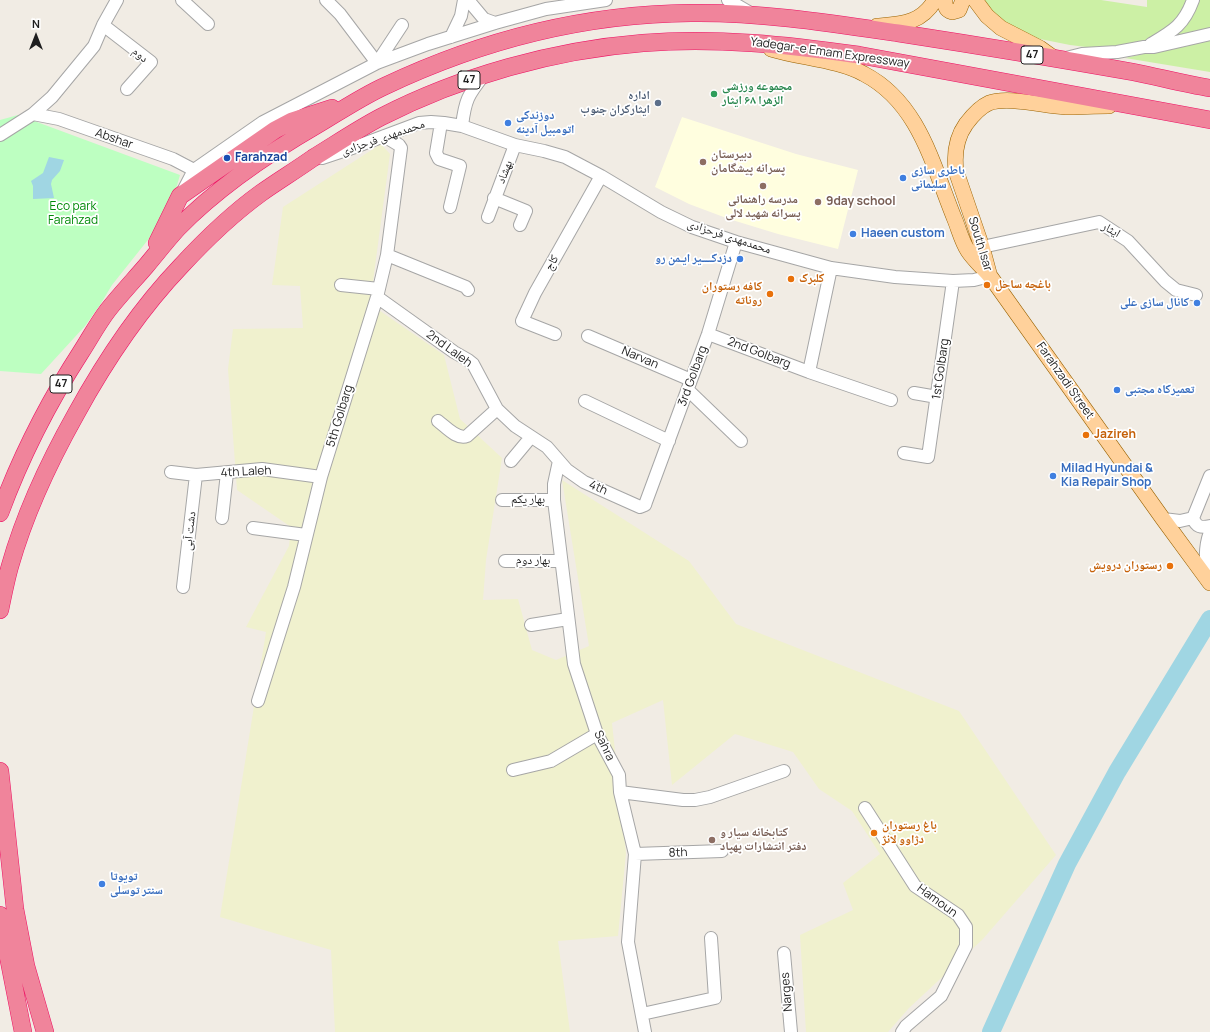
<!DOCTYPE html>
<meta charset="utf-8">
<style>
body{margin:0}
#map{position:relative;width:1210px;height:1032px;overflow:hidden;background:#f1ece4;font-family:Manrope,sans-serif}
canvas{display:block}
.north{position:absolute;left:16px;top:16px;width:40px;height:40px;-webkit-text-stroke:3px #fff;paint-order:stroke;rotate:0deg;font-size:11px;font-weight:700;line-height:16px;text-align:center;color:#1f1f1f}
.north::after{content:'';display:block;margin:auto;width:14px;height:18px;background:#1f1f1f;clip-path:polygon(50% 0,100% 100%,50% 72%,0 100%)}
</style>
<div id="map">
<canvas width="1210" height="1032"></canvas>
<div class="north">N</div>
</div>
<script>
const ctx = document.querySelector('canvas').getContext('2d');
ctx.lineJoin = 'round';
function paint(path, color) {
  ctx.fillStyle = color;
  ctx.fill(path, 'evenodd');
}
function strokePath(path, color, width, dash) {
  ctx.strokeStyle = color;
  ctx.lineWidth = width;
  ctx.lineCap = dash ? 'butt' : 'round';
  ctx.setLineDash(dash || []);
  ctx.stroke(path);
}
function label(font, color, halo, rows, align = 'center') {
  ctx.font = font + ' Manrope,"Noto Naskh Arabic",sans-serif';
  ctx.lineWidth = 3.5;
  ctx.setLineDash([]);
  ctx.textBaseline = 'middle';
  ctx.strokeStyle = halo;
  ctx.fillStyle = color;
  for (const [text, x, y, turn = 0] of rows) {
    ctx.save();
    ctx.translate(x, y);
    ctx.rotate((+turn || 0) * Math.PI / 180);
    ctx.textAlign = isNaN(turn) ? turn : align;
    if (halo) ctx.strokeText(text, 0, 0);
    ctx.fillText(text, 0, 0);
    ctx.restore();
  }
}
const education = new Path2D(`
 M682,117L796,154L858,170L838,249L778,234L729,219L689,204L655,187Z`);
const farmland = new Path2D(`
 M381,144L390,154L370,304L444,355L460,419L502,458L486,560L483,600L518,599L532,650L556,660L589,646L562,480L689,561L736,624L959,711L1056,855L982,940L909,1008L888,1032H806L800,935L853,910L843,883L880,854L852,811L819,789L793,752L735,734L672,785L663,700L612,723L626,853L618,936L558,941L570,1032H335L331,950L220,917L266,632L246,627L289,546L291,527L237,490L228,369L233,329L303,328L300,286L272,285L283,207Z`);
const grass = new Path2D(`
 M980,0H1101L1147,7V0H1189L1184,12L1164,34L1136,45L1102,49L1070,45L1025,36L1013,30Z
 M1196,0H1210V30L1168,37Z
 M1210,39V72L1125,58Z`);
const park = new Path2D(`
 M18,115L180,175L174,196L155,231L112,285L100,305L85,326L41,374L0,371V120Z`);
const water = new Path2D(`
 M49,157L64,160L60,171L52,180L51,184L54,198L33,199V186L31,181L43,173Z`);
const river = new Path2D(`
 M991,1032L1067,864L1117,772L1210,619`);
const minor = new Path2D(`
 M182,0L208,24
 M326,0L340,14L377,63
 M468,0L484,19L495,23
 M728,0L752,14
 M103,25L151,62L127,89
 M451,37L461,16L464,0
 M1151,44C1173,31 1184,25 1193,0
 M1066,58L1082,54L1117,52L1144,47H1154L1210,34
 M377,63L402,25
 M33,114L59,119L173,159L194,170
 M441,123L436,153L439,159L460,166L450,207
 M462,126C465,100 468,95 484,75
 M0,135L33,114L52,97L94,46L103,25L117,0
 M322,158L355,147L419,123L431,122L444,123L462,126L515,145L544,151L565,157L601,176L661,212L692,227L736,242L831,268L895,277L953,281L974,280L990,276
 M181,195L194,170L263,122L377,63L428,44L495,23L546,9L606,0
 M494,198L526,211L520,225
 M488,217L515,145
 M982,247L1099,222L1128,241L1165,281L1176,290L1196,295
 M387,255L466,287L468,290
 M341,285L379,289
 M377,297L454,352L468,360L473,364L497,409L515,426L547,447L567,470L584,482L640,507L645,505L646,502L708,334L736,242
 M555,334L522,321L535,293L601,176
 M708,334L809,372L891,400
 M588,336L691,380
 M809,372L831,268
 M688,390L741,441
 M914,393L937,397
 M585,401L669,441
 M438,421C446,427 457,440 467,436L497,409
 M904,453L928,457L953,281
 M511,461L531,437
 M559,461L554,484V500L574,664L597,734L619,775L620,792L635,854L628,942L645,1032
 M171,472L196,475L262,469L321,477
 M502,500H554
 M222,518L227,473
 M1193,518L1210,476
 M1193,518C1196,527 1201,528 1210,526
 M1163,519L1180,521L1193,518
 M253,528L306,535
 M505,561H561
 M1209,580C1205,564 1204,548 1210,532
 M183,587L196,475
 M531,625L568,619
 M258,701L294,587L321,477L377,297L387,255L401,148L399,145L384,136
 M513,770L551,761L597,734
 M620,792L683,800H695L710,797L784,771
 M865,808L915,886L958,915L966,927V946L941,996L906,1026L902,1032
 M635,854L722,851
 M784,953L791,1032
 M642,1014L715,998L711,938`);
const major = new Path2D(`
 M945,0C945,7 946,10 952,12L959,10L963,0
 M975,0L987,16L1001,28L1040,48L1054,58
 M877,26C901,24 921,24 935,0
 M771,49C800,58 839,60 864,74C920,103 933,167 955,220C959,230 962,242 968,251C974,260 983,268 990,276L1163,519L1210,583
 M989,273L982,247L956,171C954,154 956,138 966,124C972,116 980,107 989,103C1008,96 1044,106 1065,107C1080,107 1094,106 1109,106`);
const highway = new Path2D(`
 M157,243L180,196L275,130L292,121L332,108
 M0,513C21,456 48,403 81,352C90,338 98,323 108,310C120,295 133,281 146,266C156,254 167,240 178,228C218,187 267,154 317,125C339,112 361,97 385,86C482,40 584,14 691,13C760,12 830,23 898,33C976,45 1055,58 1133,72C1159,77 1184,84 1210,88
 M0,610C3,595 6,580 10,566C25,513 49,462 76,414C105,361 139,310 181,266C205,240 232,214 261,193C278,181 296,170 313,158C336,144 358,129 381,117C461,76 554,50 643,43C716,37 788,45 859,55L1210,120
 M0,771L15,909L26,966L45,1032
 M0,915L23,1032`);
const markers = [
 [714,94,4,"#2e9e5b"],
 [658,103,4,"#5c6f8a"],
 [508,123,4,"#3f7fe0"],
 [227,158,4,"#1a4fb4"],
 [703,162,4,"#8d6e63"],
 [903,178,4,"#3f7fe0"],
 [763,186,4,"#8d6e63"],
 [818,202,4,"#8d6e63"],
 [853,234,4,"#3f7fe0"],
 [740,259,4,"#3f7fe0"],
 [791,279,4,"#e8710a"],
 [987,285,4,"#e8710a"],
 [770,294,4,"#e8710a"],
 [1197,303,4,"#3f7fe0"],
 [1117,390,4,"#3f7fe0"],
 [1086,435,4,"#e8710a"],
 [1053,476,4,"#3f7fe0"],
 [1170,566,4,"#e8710a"],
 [874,833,4,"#e8710a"],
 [712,840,4,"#8d6e63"],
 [102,884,4,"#3f7fe0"]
];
const shields = [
 [1032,55,22],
 [469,80,22],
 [61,384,22]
];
const shieldNames = [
 ["47",1032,55],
 ["47",469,80],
 ["47",61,384]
];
const streetNames = [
 ["Yadegar-e Emam Expressway",830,53,8],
 ["دوم",140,55,41],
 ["محمدمهدی فرحزادی",383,138,-19],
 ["Abshar",114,139,19],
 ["بهشاد",505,172,-69],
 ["ایثار",1111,230,30],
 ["محمدمهدی فرحزادی",729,237,18],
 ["South Isar",980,244,73],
 ["کاج",552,263,-60],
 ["2nd Laleh",449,349,36],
 ["2nd Golbarg",759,353,21],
 ["Narvan",640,358,23],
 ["1st Golbarg",941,369,-82],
 ["3rd Golbarg",693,376,-70],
 ["Farahzadi Street",1065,381,55],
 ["5th Golbarg",340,416,-73],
 ["4th Laleh",246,472,-3],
 ["4th",598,488,24],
 ["بهار یکم",528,500],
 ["دشت آبی",190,531,-84],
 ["بهار دوم",533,561],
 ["Sahra",604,746,64],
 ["8th",678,853,-2],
 ["Hamoun",937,901,36],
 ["Narges",787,992,-95]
];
const leisureNames = [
 ["مجموعه ورزشی",722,87],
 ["الزهرا ۶۸ ایثار",722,101]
];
const serviceNames = [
 ["اداره",650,96],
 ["ایثارگران جنوب",650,110]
];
const shopNames = [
 ["دوزندگی",516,116],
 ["اتومبیل آدینه",516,130],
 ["باطری سازی",911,171],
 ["سلیمانی",911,185],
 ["Haeen custom",861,234],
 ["دزدگــــیر ایـمن رو",732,259,"right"],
 ["کانال سازی علی",1189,303,"right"],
 ["تعمیرگاه مجتبی",1125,390],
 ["Milad Hyundai &",1061,469],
 ["Kia Repair Shop",1061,483],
 ["تویوتا",110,877],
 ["سنتر توسلی",110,891]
];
const educationNames = [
 ["دبیرستان",711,155],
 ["پسرانه پیشگامان",711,169],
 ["مدرسه راهنمائی",763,200,"center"],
 ["پسرانه شهید لالی",763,214,"center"],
 ["9day school",826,202],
 ["کتابخانه سیار و",720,833],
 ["دفتر انتشارات پهپاد",720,847]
];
const transitNames = [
 ["Farahzad",235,158]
];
const parkNames = [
 ["Eco park",73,207],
 ["Farahzad",73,221]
];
const foodNames = [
 ["گلبرگ",799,279],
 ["باغچه ساحل",995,285],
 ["کافه رستوران",762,287,"right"],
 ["روناته",762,301,"right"],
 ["Jazireh",1094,435],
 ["رستوران درویش",1162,566,"right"],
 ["باغ رستوران",882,826],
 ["دژاوو لانژ",882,840]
];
paint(education, '#fffedf');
paint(farmland, '#f0f1ce');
paint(grass, '#ccf0a5');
paint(park, '#bdffc1');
paint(water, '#a0d6e3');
strokePath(river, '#a0d6e3', 18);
strokePath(minor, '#a6a6a6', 14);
strokePath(major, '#9a6300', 16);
strokePath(highway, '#ed1364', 18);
strokePath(minor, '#fff', 12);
strokePath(major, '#ffd19b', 15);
strokePath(highway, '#f0849b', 17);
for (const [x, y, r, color] of markers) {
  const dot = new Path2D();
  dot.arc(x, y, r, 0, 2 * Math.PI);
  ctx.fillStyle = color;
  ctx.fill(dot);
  strokePath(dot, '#fff', 1.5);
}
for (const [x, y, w] of shields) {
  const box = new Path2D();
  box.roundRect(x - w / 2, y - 9, w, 18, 3);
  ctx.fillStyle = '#fff';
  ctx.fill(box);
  strokePath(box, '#1f1f1f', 1);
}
label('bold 11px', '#1f1f1f', null, shieldNames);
label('12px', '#1f1f1f', '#fff', streetNames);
label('bold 12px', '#27864d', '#fff', leisureNames, 'left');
label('bold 12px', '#4e5e75', '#fff', serviceNames, 'right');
label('bold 12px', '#366cbe', '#fff', shopNames, 'left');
label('bold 12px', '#785e54', '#fff', educationNames, 'left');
label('bold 12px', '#164399', '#fff', transitNames, 'left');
label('12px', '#008a08', '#fff', parkNames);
label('bold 12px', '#c56008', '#fff', foodNames, 'left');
</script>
